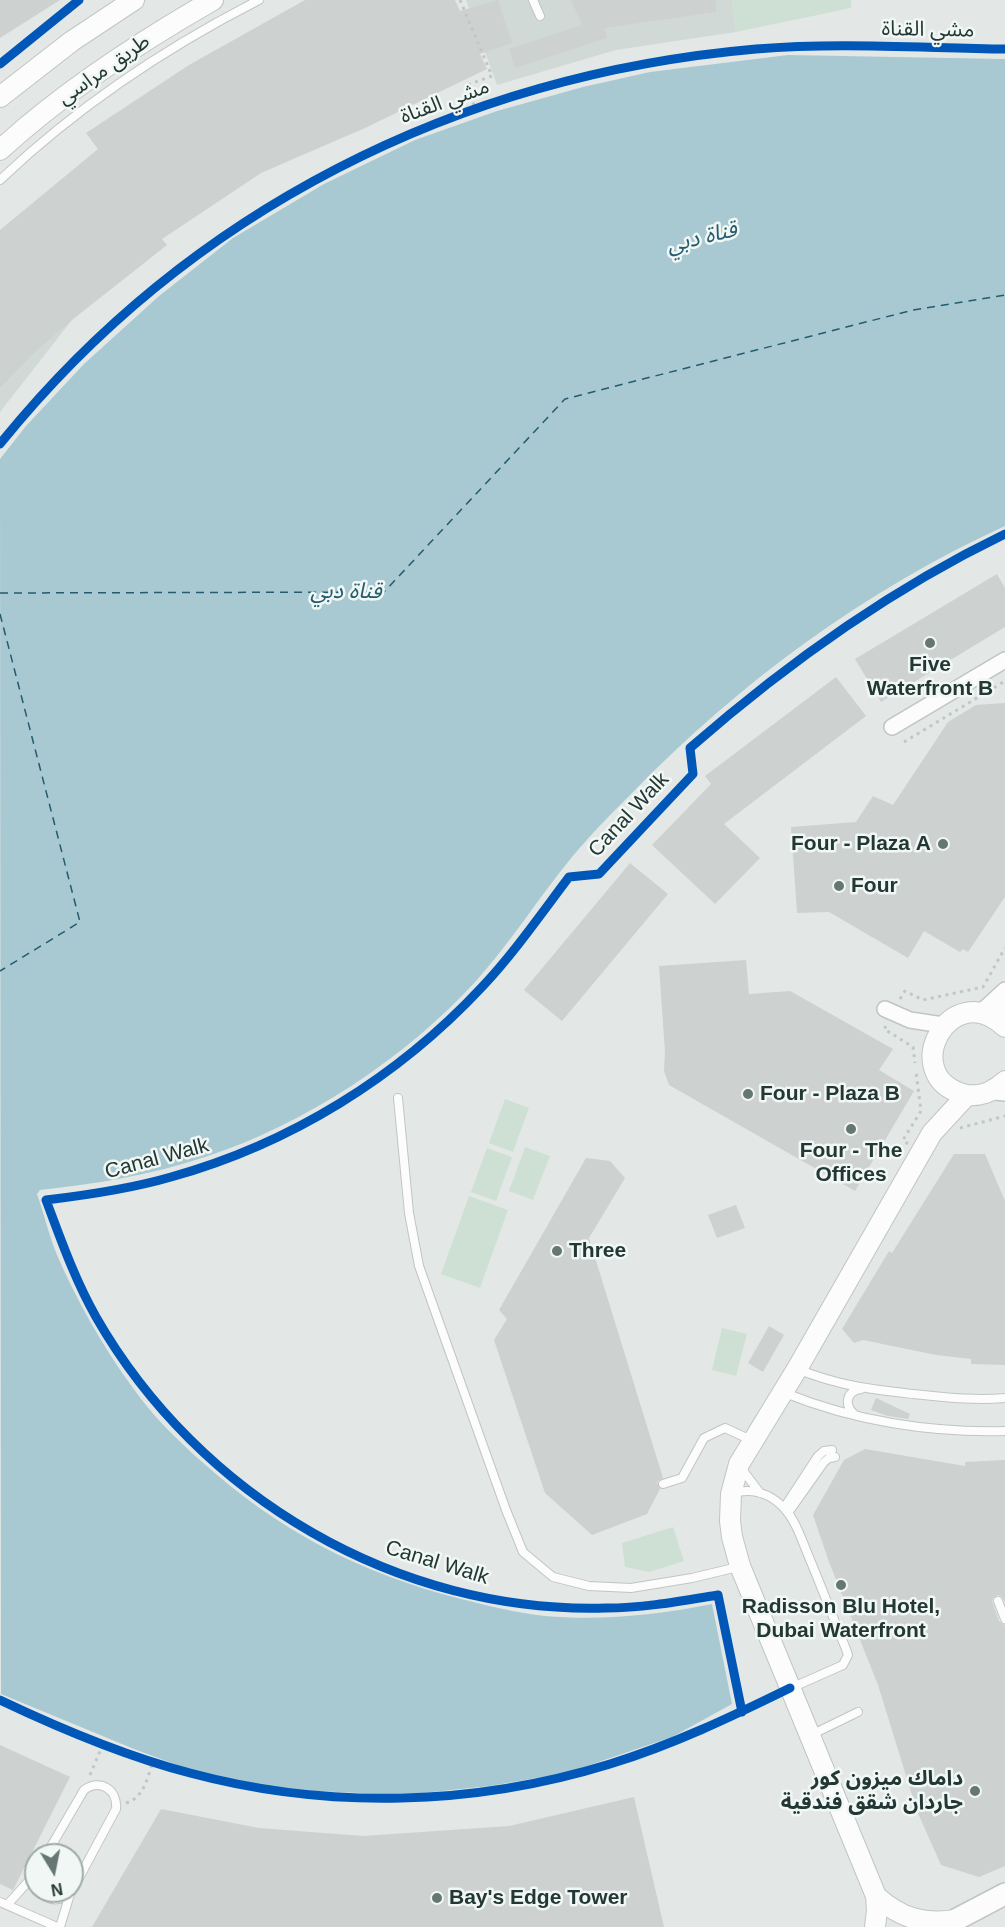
<!DOCTYPE html>
<meta charset="utf-8">
<style>
body{margin:0}
#map{position:relative;width:1005px;height:1927px;overflow:hidden;background:#e3e8e6;font-family:Helvetica,sans-serif}
canvas{display:block}
.north{position:absolute;left:24px;top:1843px;width:60px;height:60px;box-sizing:border-box;background:#f1f7f4;border:2px solid #9faba7;border-radius:50%;rotate:170deg;font-size:16px;font-weight:700;line-height:24px;text-align:center;color:#233834}
.north::after{content:'';display:block;margin:auto;width:21px;height:27px;background:#667672;clip-path:polygon(50% 0,100% 100%,50% 72%,0 100%)}
</style>
<div id="map">
<canvas width="1005" height="1927"></canvas>
<div class="north">N</div>
</div>
<script>
const ctx = document.querySelector('canvas').getContext('2d');
ctx.lineJoin = 'round';
function paint(path, color) {
  ctx.fillStyle = color;
  ctx.fill(path, 'evenodd');
}
function strokePath(path, color, width, dash) {
  ctx.strokeStyle = color;
  ctx.lineWidth = width;
  ctx.lineCap = dash ? 'butt' : 'round';
  ctx.setLineDash(dash || []);
  ctx.stroke(path);
}
function label(font, color, halo, rows, align = 'center') {
  ctx.font = font + ' Helvetica,"Noto Sans Arabic",sans-serif';
  ctx.lineWidth = 5;
  ctx.setLineDash([]);
  ctx.textBaseline = 'middle';
  ctx.strokeStyle = halo;
  ctx.fillStyle = color;
  for (const [text, x, y, turn = 0] of rows) {
    ctx.save();
    ctx.translate(x, y);
    ctx.rotate((+turn || 0) * Math.PI / 180);
    ctx.textAlign = isNaN(turn) ? turn : align;
    if (halo) ctx.strokeText(text, 0, 0);
    ctx.fillText(text, 0, 0);
    ctx.restore();
  }
}
const built = new Path2D(`
 M466,0H732L736,32L616,50L497,85Z
 M0,234L72,320L0,412Z`);
const green = new Path2D(`
 M732,0H851V8L736,32Z
 M505,1099L529,1108L513,1152L489,1143Z
 M525,1147L550,1156L533,1200L509,1191Z
 M487,1148L512,1157L496,1201L471,1192Z
 M469,1196L508,1210L480,1288L441,1274Z
 M722,1328L747,1334L736,1376L712,1370Z
 M673,1527L684,1561L649,1572L625,1567L622,1543Z`);
const water = new Path2D(`
 M788,55L1005,59V526C867,589 740,682 634,791C613,812 591,834 572,857C539,897 511,942 476,981C406,1058 304,1125 205,1157C151,1175 96,1184 40,1190L37,1194C44,1214 49,1235 57,1255C77,1301 103,1347 133,1388C152,1415 176,1439 201,1461C279,1531 359,1573 461,1599C489,1606 517,1613 545,1616C602,1621 657,1615 712,1604L732,1704L672,1737L566,1773L490,1786L403,1795L273,1789L209,1777L134,1749L1,1694L0,459L26,426L84,364L159,296L233,238L324,184L415,140L497,111L583,87L650,72Z`);
const ferry = new Path2D(`
 M0,593L384,592L565,399L913,310L1005,295
 M0,614L80,922L0,971`);
const building = new Path2D(`
 M0,0H60L0,38Z
 M305,0H455L460,11L498,0L512,43L480,54L487,69L365,128L261,173L162,239L167,245L72,320L34,353L0,388V230L98,149L86,133L189,65Z
 M571,0H716V12L604,28L607,38L515,68L509,49L582,25Z
 M997,574L1005,588V627L881,702L855,659Z
 M836,677L866,716L724,824L760,858L715,904L652,845L711,784L705,776Z
 M1005,703V897L968,952L963,949L960,952L924,931L908,958L829,912L797,913L791,827L856,822L873,796L893,805L948,722L976,705Z
 M630,863L668,894L562,1021L524,990Z
 M746,960L749,994L790,991L893,1049L879,1070L914,1091L855,1191L669,1085L664,1071L665,1052L659,966Z
 M954,1154H985L1005,1201V1365L971,1364V1359L936,1355L863,1340L854,1343L842,1329L889,1251L892,1253Z
 M586,1158L610,1161L625,1178L589,1238L663,1478L657,1482L660,1489L647,1514L592,1535L545,1493L494,1340L507,1319L499,1310Z
 M736,1205L745,1228L717,1238L708,1215Z
 M769,1326L784,1335L763,1372L748,1363Z
 M876,1398L910,1414L908,1419L888,1416L871,1410Z
 M865,1449L965,1466V1462L1005,1460V1602L1002,1597L998,1595L994,1597L992,1601L999,1621L1005,1625V1866L979,1877L941,1865L917,1811L878,1685L829,1562L813,1515L844,1460Z
 M0,1745L70,1777L13,1890L0,1884Z
 M634,1797L664,1927H92L161,1809L259,1828L363,1836L509,1826Z`);
const path = new Path2D(`
 M460,0L492,76L467,85L475,108
 M904,742L1005,681
 M900,999L905,991L923,1000L983,987L1005,948
 M886,1026L884,1029L913,1047L915,1063
 M960,1128L1005,1116
 M908,1144L903,1140L921,1111L916,1072
 M90,1775L103,1744
 M126,1803C144,1798 147,1778 153,1762`);
const service = new Path2D(`
 M533,0L540,16
 M0,180C77,107 165,48 259,0
 M398,1098L409,1213L419,1266L506,1510L523,1552L553,1577L589,1586L631,1588L692,1578L738,1567
 M797,1369C840,1386 869,1389 913,1394C944,1397 974,1401 1005,1398
 M785,1393C854,1421 931,1433 1005,1431
 M854,1414C844,1405 846,1391 861,1389
 M741,1468L760,1493
 M663,1484L682,1478L704,1438L725,1428L751,1440
 M733,1493C752,1488 770,1493 784,1508C797,1522 803,1544 811,1562C823,1591 834,1620 846,1649L848,1655L843,1665L791,1688
 M784,1508L818,1456L824,1451L832,1450
 M788,1513L824,1462L829,1458L835,1457
 M998,1601L1005,1619
 M811,1735L858,1712
 M46,1855L84,1790C100,1778 118,1790 116,1809L72,1891
 M38,1891C49,1901 60,1903 71,1891
 M0,1902L57,1927
 M7,1905L36,1873
 M60,1927L70,1894`);
const minor = new Path2D(`
 M892,727L1005,660
 M885,1009L910,1020L943,1025
 M980,1013L1005,990
 M1003,1024L1005,1003`);
const tertiary = new Path2D(`
 M0,97L72,41L134,0
 M0,150C64,91 138,43 213,0
 M1005,1027C951,975 897,1075 963,1094C978,1098 993,1092 1005,1081
 M876,1896C900,1918 924,1925 956,1920
 M875,1927L877,1910L876,1896L740,1566L732,1537L730,1521L731,1494L739,1464L797,1369L932,1133L967,1095`);
const secondary = new Path2D(`
 M996,1089L1005,1090
 M942,1927L1005,1894`);
const cycleway = new Path2D(`
 M0,64L79,0
 M0,444C189,210 458,75 756,49C838,42 922,48 1005,49
 M0,1700C61,1729 125,1756 190,1773C328,1810 474,1806 610,1764C672,1745 731,1717 790,1688
 M742,1712L718,1595C681,1601 644,1608 606,1608C398,1614 199,1497 96,1317C75,1280 61,1240 46,1200C88,1195 130,1189 171,1177C290,1144 398,1077 482,987C514,953 541,914 569,877L599,874L693,774L690,748C786,664 889,590 1005,534`);
const markers = [
 [930,643,6,"#667672"],
 [943,844,6,"#667672"],
 [839,886,6,"#667672"],
 [748,1094,6,"#667672"],
 [851,1129,6,"#667672"],
 [557,1251,6,"#667672"],
 [841,1585,6,"#667672"],
 [975,1791,6,"#667672"],
 [437,1898,6,"#667672"]
];
const streetNames = [
 ["مشي القناة",928,30,1],
 ["طريق مراسي",104,70,-35],
 ["مشي القناة",445,102,-20],
 ["Canal Walk",629,815,-47],
 ["Canal Walk",157,1159,-15],
 ["Canal Walk",437,1563,17]
];
const poiNames = [
 ["Five",930,665,"center"],
 ["Waterfront B",930,689,"center"],
 ["Four - Plaza A",931,844,"right"],
 ["Four",851,886],
 ["Four - Plaza B",760,1094],
 ["Four - The",851,1151,"center"],
 ["Offices",851,1175,"center"],
 ["Three",569,1251],
 ["Radisson Blu Hotel,",841,1607,"center"],
 ["Dubai Waterfront",841,1631,"center"],
 ["داماك ميزون كور",963,1779,"right"],
 ["جاردان شقق فندقية",963,1803,"right"],
 ["Bay's Edge Tower",449,1898]
];
const waterNames = [
 ["قناة دبي",702,238,-14],
 ["قناة دبي",346,592]
];
paint(built, '#d1d9d6');
paint(green, '#cee0d4');
paint(water, '#a8c9d2');
strokePath(ferry, '#235c6e', 1.5, [8, 6]);
paint(building, '#cdd1d0');
strokePath(service, '#c0c5c3', 10);
strokePath(minor, '#c0c5c3', 18);
strokePath(tertiary, '#c0c5c3', 22);
strokePath(secondary, '#bfc5c3', 24);
strokePath(path, '#c0c8c5', 3, [3, 4.5]);
strokePath(service, '#fbfcfb', 8);
strokePath(minor, '#fbfcfb', 15);
strokePath(tertiary, '#fbfcfb', 20);
strokePath(secondary, '#fbfcfb', 21);
strokePath(cycleway, '#0057b8', 9);
for (const [x, y, r, color] of markers) {
  const dot = new Path2D();
  dot.arc(x, y, r, 0, 2 * Math.PI);
  ctx.fillStyle = color;
  ctx.fill(dot);
  strokePath(dot, '#f1f7f4', 2);
}
label('21px', '#233834', '#f1f7f4', streetNames);
label('bold 21px', '#233834', '#f1f7f4', poiNames, 'left');
label('italic 22px', '#235c6e', '#f1f7f4', waterNames);
</script>
